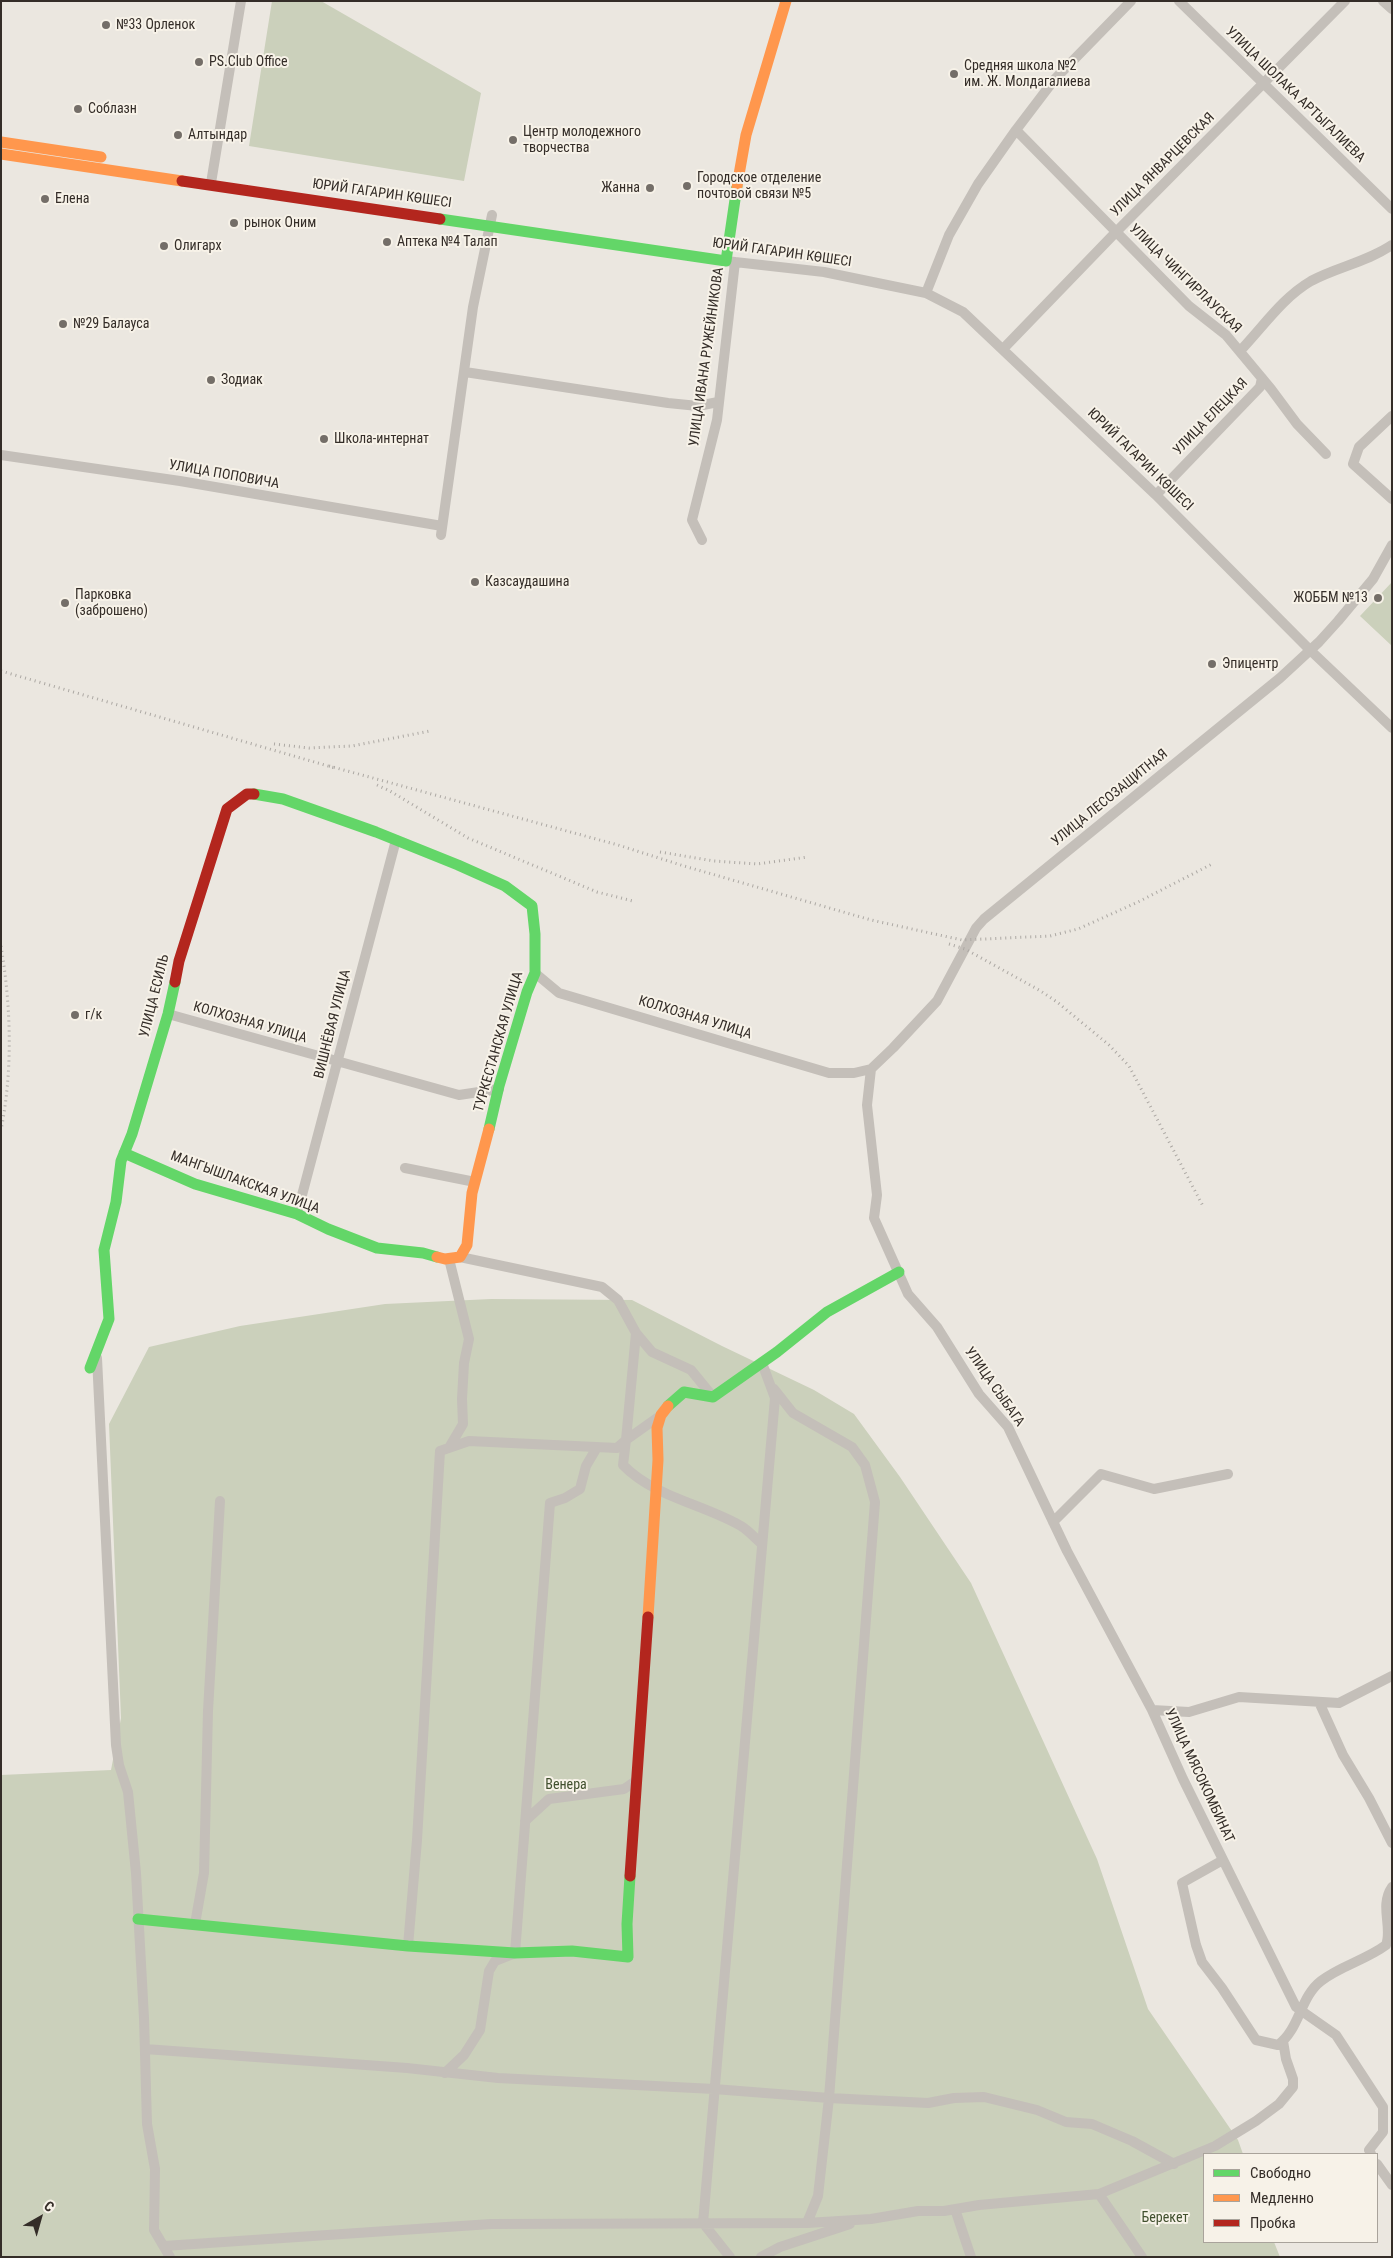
<!DOCTYPE html>
<meta charset="utf-8">
<style>
body{margin:0}
#map{position:relative;width:1393px;height:2258px;overflow:hidden;background:#ebe7e0;font-family:"Roboto Condensed",sans-serif}
canvas{display:block}
.frame{position:absolute;inset:0;border:2px solid #342d28;pointer-events:none}
.legend{position:absolute;left:1203px;top:2153px;width:175px;height:90px;box-sizing:border-box;background:#f7f2e8;border:1px solid #a9a39b;margin:0;padding:6px 9px;list-style:none;font-size:15px;color:#342d28}
.legend li{display:flex;align-items:center;gap:10px;height:25px}
.legend b{width:25px;border:1px solid #a9a39b}
.north{position:absolute;left:15px;top:2193px;width:50px;height:50px;-webkit-text-stroke:4px #f7f2e8;paint-order:stroke;rotate:38deg;font-size:14px;font-weight:700;line-height:20px;text-align:center;color:#342d28}
.north::after{content:'';display:block;margin:auto;width:18px;height:22px;background:#342d28;clip-path:polygon(50% 0,100% 100%,50% 72%,0 100%)}
</style>
<div id="map">
<canvas width="1393" height="2258"></canvas>
<div class="frame"></div>
<ul class="legend">
<li><b style="height:6px;background:#63d668"></b>Свободно</li>
<li><b style="height:6px;background:#ff974d"></b>Медленно</li>
<li><b style="height:6px;background:#b3261e"></b>Пробка</li>
</ul>
<div class="north">С</div>
</div>
<script>
const ctx = document.querySelector('canvas').getContext('2d');
ctx.lineJoin = 'round';
function paint(path, color) {
  ctx.fillStyle = color;
  ctx.fill(path, 'evenodd');
}
function strokePath(path, color, width, dash) {
  ctx.strokeStyle = color;
  ctx.lineWidth = width;
  ctx.lineCap = dash ? 'butt' : 'round';
  ctx.setLineDash(dash || []);
  ctx.stroke(path);
}
function label(font, color, halo, rows, align = 'center') {
  ctx.font = font + ' "Roboto Condensed",sans-serif';
  ctx.lineWidth = 4;
  ctx.setLineDash([]);
  ctx.textBaseline = 'middle';
  ctx.strokeStyle = halo;
  ctx.fillStyle = color;
  for (const [text, x, y, turn = 0] of rows) {
    ctx.save();
    ctx.translate(x, y);
    ctx.rotate((+turn || 0) * Math.PI / 180);
    ctx.textAlign = isNaN(turn) ? turn : align;
    if (halo) ctx.strokeText(text, 0, 0);
    ctx.fillText(text, 0, 0);
    ctx.restore();
  }
}
const green = new Path2D(`
 M272,1H321L481,93L464,181L249,146Z
 M1392,582V646L1360,616Z
 M491,1299L632,1300L722,1346L814,1390L854,1414L900,1477L971,1583L1097,1859L1148,2009L1238,2140L1243,2154H1204V2242H1274L1280,2257H1V1775L111,1770L121,1718L109,1424L149,1347L240,1326L385,1304Z`);
const street = new Path2D(`
 M1179,1L1392,209
 M1383,1L1392,9
 M1016,130L1189,306L1226,335L1271,389L1297,424L1326,454
 M211,183L241,1
 M726,261L824,272L926,293L963,312L1156,495L1310,650L1392,728
 M926,293L949,235L978,184L1016,130L1054,80L1131,1
 M1003,349L1116,232L1345,1
 M1240,351C1263,327 1282,298 1311,281C1337,267 1367,262 1392,245
 M465,372L668,403L698,406L718,402
 M1392,416L1359,447L1353,464L1392,499
 M1,455L180,481L442,526
 M1156,495L1260,387L1262,378
 M441,535L473,307L492,215
 M702,540L692,520L717,420L735,262
 M535,973L559,993L829,1073H854L871,1069L893,1048L937,1001L976,928L984,919L1280,678L1319,642L1338,621L1373,579L1392,545
 M168,1014L459,1095L499,1089
 M871,1069L867,1105L877,1195L874,1218L908,1294L937,1327L979,1394L1008,1427L1067,1551L1152,1710L1183,1779L1296,2007L1336,2035L1383,2107V2132L1369,2150L1371,2154
 M405,1168L475,1182
 M297,1214L396,840
 M460,1257L602,1287L618,1300L636,1333L652,1352L691,1370L713,1397
 M449,1259L469,1339L464,1363L462,1399L463,1424L450,1446
 M97,1358L116,1745L119,1765L128,1792L136,1873L144,2018L147,2124L155,2169L154,2230L170,2257
 M774,1389L793,1413L852,1447L865,1465L875,1502L829,2098L818,2196L807,2223
 M657,1418L626,1440L623,1465C654,1497 703,1504 741,1526C749,1531 755,1538 762,1544
 M1053,1522L1101,1474L1154,1489L1228,1474
 M1319,1702L1343,1755L1369,1798L1392,1843
 M1152,1710L1189,1712L1239,1697L1339,1703L1392,1676
 M525,1821L549,1799L624,1789L637,1780
 M1223,1860L1182,1883L1196,1945L1202,1962L1222,1988L1256,2040L1278,2045C1300,2029 1300,1997 1321,1981C1340,1966 1366,1960 1386,1945C1393,1928 1379,1906 1392,1887
 M195,1924L204,1873L208,1711L220,1501
 M408,1946L417,1840L440,1451L469,1441L617,1448L626,1440L636,1333
 M145,2049L407,2068L498,2078L714,2089L829,2098L928,2103L954,2098L984,2097L1037,2110L1066,2122L1092,2124L1132,2141L1174,2164
 M445,2073L464,2055L480,2030L489,1971L495,1961L515,1953L550,1503L565,1498L580,1489L586,1466L596,1449
 M1377,2164L1392,2185
 M1099,2194L1142,2257
 M955,2209L971,2257
 M164,2246L491,2224L807,2223L871,2219L918,2211H944L979,2205L1099,2194L1215,2146L1256,2121L1279,2104L1293,2087V2079L1286,2059L1283,2041
 M730,2257L703,2223L775,1398L762,1363
 M761,2257L780,2247L850,2224`);
const fast = new Path2D(`
 M440,219L726,261L737,186
 M254,794L283,799L376,832L458,865L505,886L532,906L535,934V973L527,992L499,1086L489,1129
 M124,1153L195,1184L297,1214L328,1229L377,1248L423,1253L437,1257
 M90,1368L109,1319L104,1250L116,1202L121,1161L132,1134L168,1014L175,982
 M668,1406L684,1392L713,1397L777,1352L827,1312L899,1272
 M138,1919L408,1946L515,1953L572,1951L628,1957L627,1924L630,1876`);
const slow = new Path2D(`
 M1,142L101,157
 M1,154L182,181
 M737,186L746,135L786,1
 M437,1257L445,1259L460,1257L467,1245L472,1193L489,1129
 M648,1617L658,1460L657,1428L661,1415L668,1406`);
const jam = new Path2D(`
 M182,181L440,219
 M175,982L179,961L227,809L247,794H254
 M630,1876L648,1617`);
const rail = new Path2D(`
 M1,671L335,768
 M274,744L309,748L352,746L430,731
 M329,766L618,845L684,866L871,920L962,940L1050,936L1078,929L1138,902L1214,863
 M377,785L390,791L468,838L597,892L633,901
 M660,852L714,861L757,864L808,857
 M949,944L965,949L1039,990L1057,1002L1109,1045L1129,1066L1204,1208
 M1,946C11,1006 13,1070 1,1130`);
const markers = [
 [106,25,5,"#746e68"],
 [199,62,5,"#746e68"],
 [954,74,5,"#746e68"],
 [78,109,5,"#746e68"],
 [178,135,5,"#746e68"],
 [513,140,5,"#746e68"],
 [687,186,5,"#746e68"],
 [650,188,5,"#746e68"],
 [45,199,5,"#746e68"],
 [234,223,5,"#746e68"],
 [387,242,5,"#746e68"],
 [164,246,5,"#746e68"],
 [63,324,5,"#746e68"],
 [211,380,5,"#746e68"],
 [324,439,5,"#746e68"],
 [475,582,5,"#746e68"],
 [1378,598,5,"#746e68"],
 [65,603,5,"#746e68"],
 [1212,664,5,"#746e68"],
 [75,1015,5,"#746e68"]
];
const poiNames = [
 ["№33 Орленок",116,25],
 ["PS.Club Office",209,62],
 ["Средняя школа №2",964,66],
 ["им. Ж. Молдагалиева",964,82],
 ["Соблазн",88,109],
 ["Центр молодежного",523,132],
 ["творчества",523,148],
 ["Алтындар",188,135],
 ["Городское отделение",697,178],
 ["почтовой связи №5",697,194],
 ["Жанна",640,188,"right"],
 ["Елена",55,199],
 ["рынок Оним",244,223],
 ["Аптека №4 Талап",397,242],
 ["Олигарх",174,246],
 ["№29 Балауса",73,324],
 ["Зодиак",221,380],
 ["Школа-интернат",334,439],
 ["Казсаудашина",485,582],
 ["Парковка",75,595],
 ["(заброшено)",75,611],
 ["ЖОББМ №13",1368,598,"right"],
 ["Эпицентр",1222,664],
 ["г/к",85,1015]
];
const streetNames = [
 ["УЛИЦА ШОЛАКА АРТЫГАЛИЕВА",1295,95,44],
 ["УЛИЦА ЯНВАРЦЕВСКАЯ",1163,165,-45],
 ["ЮРИЙ ГАГАРИН КӨШЕСІ",382,194,8],
 ["ЮРИЙ ГАГАРИН КӨШЕСІ",782,253,8],
 ["УЛИЦА ЧИНГИРЛАУСКАЯ",1185,279,44],
 ["УЛИЦА ИВАНА РУЖЕЙНИКОВА",707,357,-82],
 ["УЛИЦА ЕЛЕЦКАЯ",1211,417,-46],
 ["ЮРИЙ ГАГАРИН КӨШЕСІ",1140,460,44],
 ["УЛИЦА ПОПОВИЧА",224,475,10],
 ["УЛИЦА ЛЕСОЗАЩИТНАЯ",1110,798,-39],
 ["УЛИЦА ЕСИЛЬ",155,996,-76],
 ["КОЛХОЗНАЯ УЛИЦА",695,1018,17],
 ["КОЛХОЗНАЯ УЛИЦА",250,1023,16],
 ["ВИШНЁВАЯ УЛИЦА",333,1024,-76],
 ["ТУРКЕСТАНСКАЯ УЛИЦА",499,1042,-74],
 ["МАНГЫШЛАКСКАЯ УЛИЦА",245,1183,20],
 ["УЛИЦА СЫБАГА",994,1387,55],
 ["УЛИЦА МЯСОКОМБИНАТ",1199,1776,65]
];
const parkNames = [
 ["Венера",566,1785],
 ["Берекет",1165,2218]
];
paint(green, '#cbd0bb');
strokePath(street, '#c4bfb9', 10);
strokePath(fast, '#63d668', 11);
strokePath(slow, '#ff974d', 11);
strokePath(jam, '#b3261e', 11);
strokePath(rail, '#aca8a3', 3, [1, 4]);
for (const [x, y, r, color] of markers) {
  const dot = new Path2D();
  dot.arc(x, y, r, 0, 2 * Math.PI);
  ctx.fillStyle = color;
  ctx.fill(dot);
  strokePath(dot, '#f7f2e8', 2);
}
label('14px', '#342d28', '#f7f2e8', poiNames, 'left');
label('14px', '#342d28', '#f7f2e8', streetNames);
label('14px', '#41502e', '#f7f2e8', parkNames);
</script>
